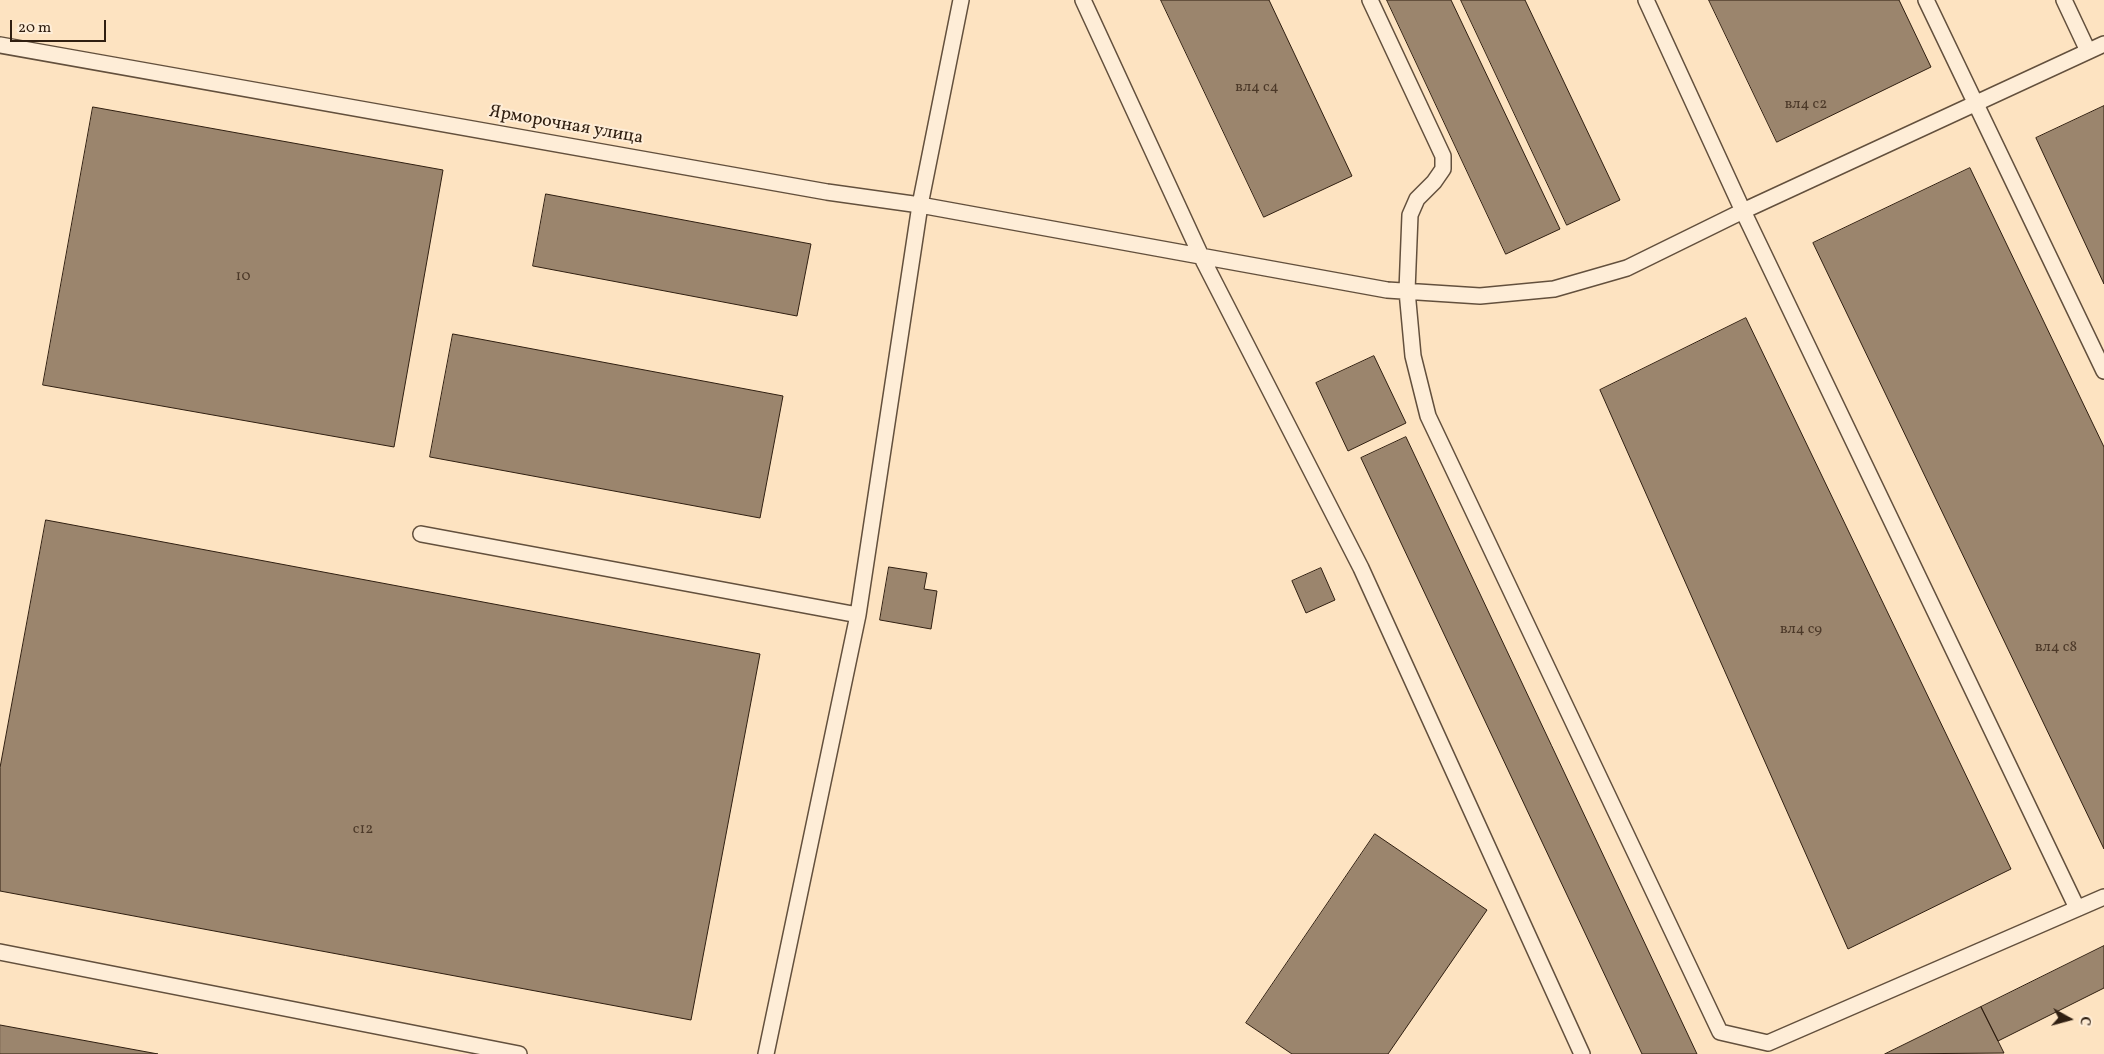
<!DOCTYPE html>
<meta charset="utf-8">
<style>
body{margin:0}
#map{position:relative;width:2104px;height:1054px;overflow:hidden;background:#fde3c1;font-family:Vollkorn,serif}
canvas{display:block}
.north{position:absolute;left:2044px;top:994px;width:50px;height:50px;-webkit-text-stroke:4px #feedd7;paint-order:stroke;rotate:97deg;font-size:14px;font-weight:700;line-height:20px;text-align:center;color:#301f11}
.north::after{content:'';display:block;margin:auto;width:18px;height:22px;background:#301f11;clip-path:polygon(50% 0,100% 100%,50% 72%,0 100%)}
.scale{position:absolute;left:10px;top:20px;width:96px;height:22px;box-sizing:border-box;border:2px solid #301f11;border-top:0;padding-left:6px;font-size:15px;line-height:18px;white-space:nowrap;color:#301f11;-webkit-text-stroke:4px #feedd7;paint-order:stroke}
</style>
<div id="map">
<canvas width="2104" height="1054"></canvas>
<div class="north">С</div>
<div class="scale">20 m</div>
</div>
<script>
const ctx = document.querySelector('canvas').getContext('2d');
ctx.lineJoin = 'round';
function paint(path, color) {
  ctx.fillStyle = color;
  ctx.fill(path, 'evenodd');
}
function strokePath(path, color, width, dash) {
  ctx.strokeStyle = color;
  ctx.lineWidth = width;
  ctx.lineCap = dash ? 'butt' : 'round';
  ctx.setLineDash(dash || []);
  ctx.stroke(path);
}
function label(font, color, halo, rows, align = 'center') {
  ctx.font = font + ' Vollkorn,serif';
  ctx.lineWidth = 4;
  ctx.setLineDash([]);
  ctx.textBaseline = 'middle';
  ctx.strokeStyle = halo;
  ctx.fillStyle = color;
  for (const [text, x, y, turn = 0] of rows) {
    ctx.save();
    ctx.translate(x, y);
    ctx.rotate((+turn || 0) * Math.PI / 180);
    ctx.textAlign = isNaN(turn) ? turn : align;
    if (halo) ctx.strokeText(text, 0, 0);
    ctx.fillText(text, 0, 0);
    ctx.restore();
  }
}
const building = new Path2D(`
 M1161,0H1269L1352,176L1264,217Z
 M1387,0H1451L1560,229L1506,254Z
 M1461,0H1525L1620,200L1567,225Z
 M1709,0H1899L1931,67L1777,142Z
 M2104,106V284L2036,138Z
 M93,107L443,170L394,447L43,385Z
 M1970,168L2104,447V849L1813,243Z
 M546,194L811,244L797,316L533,266Z
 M1746,318L2011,869L1848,949L1600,390Z
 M453,334L783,396L760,518L430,457Z
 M1374,356L1406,423L1348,451L1316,383Z
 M1406,437L1697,1054H1642L1361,458Z
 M46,520L760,654L691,1020L0,891V768Z
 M889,567L927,573L924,589L937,591L931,629L880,620Z
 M1321,568L1335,600L1306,613L1292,581Z
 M1375,834L1487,910L1388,1054H1292L1246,1023Z
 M2104,946V988L1998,1041L1981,1007Z
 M1981,1007L2004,1053L1885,1054Z
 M0,1025L158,1054H0Z`);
const lane = new Path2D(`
 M1083,0L1201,256L1361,568L1582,1054
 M1370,0L1443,156V169L1434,182L1417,199L1410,215L1407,291L1413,356L1428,416L1720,1032L1768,1043L2104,897
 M1646,0L1743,211L2077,908
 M1926,0L2104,371
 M2064,0L2088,51
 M0,45L827,192L920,205L1387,290L1480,296L1554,289L1627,268L1743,211L2104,44
 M421,534L858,615
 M0,952L519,1054
 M766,1054L858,615L920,205L961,0`);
const numberNames = [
 ["вл4 с4",1257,88],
 ["вл4 с2",1806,105],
 ["10",243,277],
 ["вл4 с9",1801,630],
 ["вл4 с8",2056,648],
 ["с12",363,830]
];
const streetNames = [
 ["Ярморочная улица",566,126,10]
];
paint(building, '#9b856d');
strokePath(building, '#301f11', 1);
strokePath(lane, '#63503d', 18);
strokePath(lane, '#feedd7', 15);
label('15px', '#4b3828', null, numberNames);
label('18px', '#301f11', '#feedd7', streetNames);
</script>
